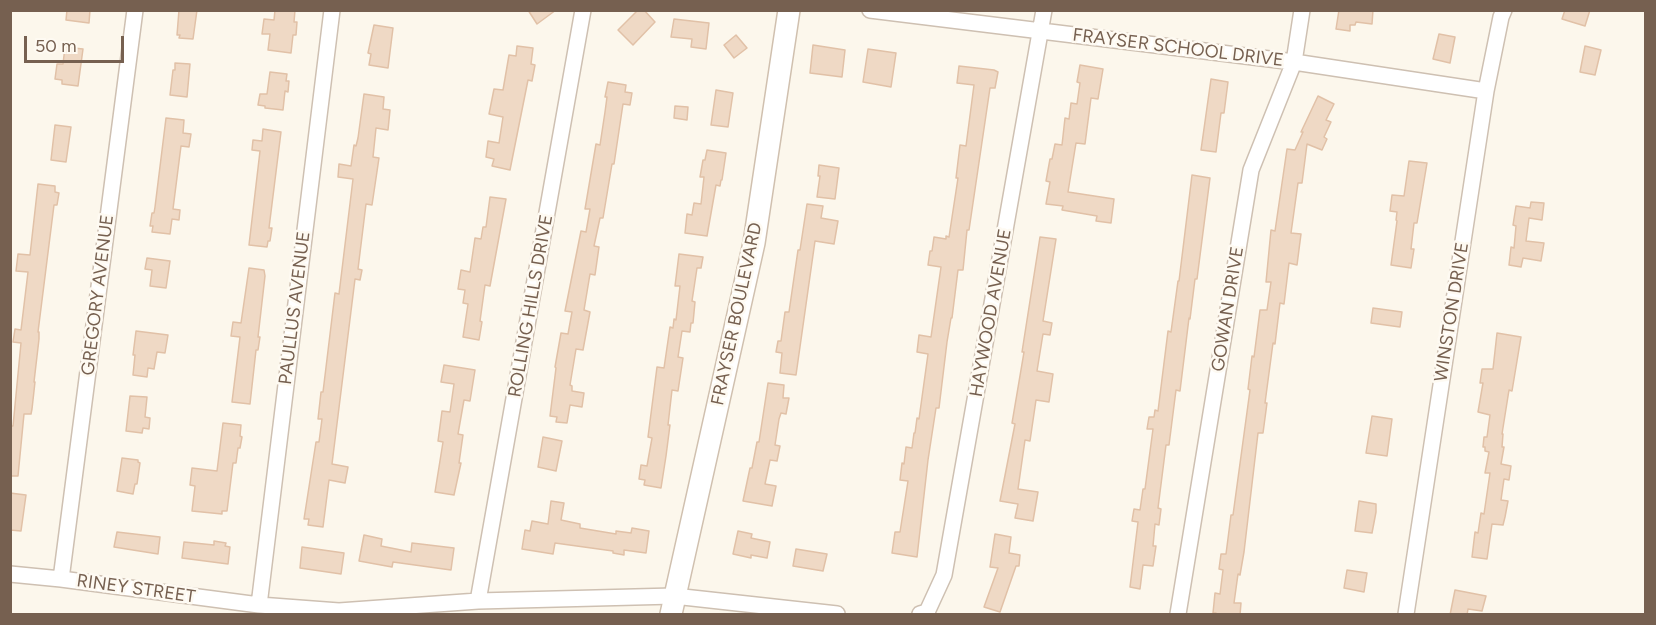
<!DOCTYPE html>
<style>
body{margin:0}
#map{position:relative;width:1656px;height:625px;overflow:hidden;background:#fcf7ec;font-family:Figtree,sans-serif}
canvas{display:block}
.frame{position:absolute;inset:0;border:12px solid #766050;pointer-events:none}
.scale{position:absolute;left:24px;top:36px;width:100px;height:27px;box-sizing:border-box;border:3px solid #766050;border-top:0;padding-left:8px;font-size:18px;line-height:21px;white-space:nowrap;color:#766050;-webkit-text-stroke:4px #fefaf2;paint-order:stroke}
</style>
<div id="map">
<canvas width="1656" height="625"></canvas>
<div class="frame"></div>
<div class="scale">50 m</div>
</div>
<script>
const ctx = document.querySelector('canvas').getContext('2d');
ctx.lineJoin = 'round';
function paint(path, color) {
  ctx.fillStyle = color;
  ctx.fill(path, 'evenodd');
}
function strokePath(path, color, width, dash) {
  ctx.strokeStyle = color;
  ctx.lineWidth = width;
  ctx.lineCap = dash ? 'butt' : 'round';
  ctx.setLineDash(dash || []);
  ctx.stroke(path);
}
function label(font, color, halo, rows, align = 'center') {
  ctx.font = font + ' Figtree,sans-serif';
  ctx.lineWidth = 5;
  ctx.setLineDash([]);
  ctx.textBaseline = 'middle';
  ctx.strokeStyle = halo;
  ctx.fillStyle = color;
  for (const [text, x, y, turn = 0] of rows) {
    ctx.save();
    ctx.translate(x, y);
    ctx.rotate((+turn || 0) * Math.PI / 180);
    ctx.textAlign = isNaN(turn) ? turn : align;
    if (halo) ctx.strokeText(text, 0, 0);
    ctx.fillText(text, 0, 0);
    ctx.restore();
  }
}
const building = new Path2D(`
 M67,10H90L89,23L66,20Z
 M179,10H197L193,39L179,38L180,35H177Z
 M275,10H295L294,22H297L296,35H293L291,53L268,50L270,34H262L264,19L274,20Z
 M528,10H556L537,24Z
 M638,10H644L655,22L633,45L618,30Z
 M1339,10H1373L1372,24L1356,22L1355,25H1350V31L1336,29Z
 M1565,10H1590L1585,26L1562,19Z
 M674,19L709,23L706,49L691,47L692,39L671,37Z
 M374,25L393,28L388,68L369,65L371,54L368,53Z
 M1439,34L1455,37L1450,63L1433,59Z
 M736,35L747,48L734,58L724,45Z
 M813,45L845,50L842,77L810,73Z
 M517,46L533,48L531,64L535,65L532,81L528,80L510,170L492,166L494,159L486,157L488,141L499,143L503,117L489,114L494,89L503,90L509,55L516,56Z
 M1585,46L1601,50L1595,75L1580,72Z
 M65,47L83,49L78,86L62,84V80L55,79L57,64H63Z
 M868,49L896,53L891,87L863,82Z
 M175,63L190,64L187,97L170,95L173,70H175Z
 M1080,65L1103,69L1098,99L1091,98L1085,144L1076,143L1068,192L1114,199L1111,223L1096,221L1097,216L1062,210L1063,206L1046,204L1050,182L1046,181L1050,159H1052L1055,144L1062,145L1065,118L1069,119L1071,103L1077,104L1080,83L1077,82Z
 M959,66L994,70L998,72L995,88H990L969,230H967L963,270H958L952,318H951L947,342L939,408H936L928,460L917,557L892,553L895,532H900L908,481L900,480L902,463L904,464L906,447L912,448L914,433H915L917,418L919,419L928,354L917,352L919,335L931,337L941,267L928,265L930,251H932L934,237L946,239V236L949,237L958,178H956L960,145L966,146L974,85L957,83Z
 M270,72L287,74L286,81H289L288,92L285,91L283,110L265,108V106L258,105L260,94H267Z
 M1211,79L1228,82L1224,113H1221L1216,152L1201,150Z
 M608,82L626,85L625,92L632,93L630,105L623,104L614,164H612L603,218H600L594,246L599,247L595,275L590,274L584,310L590,312L583,350L576,349L570,385L572,386V391L584,393L582,407L570,405L567,423L556,422L557,417L550,416L556,368L555,367L561,333L568,334L572,312L565,311L581,231L586,232L590,209H585L596,144L600,145L605,112L607,97H605Z
 M716,90L733,93L728,127L711,125Z
 M364,94L384,97L383,109L390,110L388,130L376,128L373,157L379,158L372,205L366,204L358,269L362,270L360,280L355,279L332,464L348,467L345,483L329,480L323,527L308,525L309,519H304L316,442H319L322,419H318L321,392H323L335,293L339,294L353,179L338,177L339,164L351,166L354,145L356,146L358,138Z
 M1318,96L1334,104L1326,120L1331,122L1324,137L1327,139L1322,150L1307,144L1302,183H1298L1291,233L1301,234L1297,265L1289,263L1284,304L1280,303L1275,344L1273,343L1265,403H1267L1263,433H1258L1244,552L1240,575L1238,574L1234,603H1241L1240,615H1216V613H1213L1215,593L1220,594L1223,570L1219,569L1221,554H1226L1231,515H1233L1250,390L1248,389L1252,356L1254,357L1260,310H1267L1271,282H1266L1271,230L1275,231L1287,149L1295,150L1303,132H1301Z
 M675,106L688,107L687,120L674,118Z
 M166,118L184,120L183,133L191,134L189,147L181,146L173,209L180,210L179,220L172,219L170,234L152,232L153,226H150L152,213H154L155,207Z
 M55,125L71,127L66,162L51,160Z
 M263,129L281,132L269,228H272L270,241H268L267,247L249,245L260,151L252,150L253,140L262,141Z
 M707,150L726,153L722,180H721L720,186L716,185L707,236L685,233L687,214L692,215L694,203L701,204L704,177H700L703,160H705Z
 M1409,161L1427,163L1417,223H1414L1411,249H1414L1411,268L1391,265L1397,221L1396,220L1397,212L1390,211L1392,195L1404,196Z
 M819,165L839,168L835,199L817,197L820,176H818Z
 M1192,175L1210,178L1197,279H1195L1190,319L1189,318L1180,391L1176,390L1169,445H1166L1158,508L1161,509L1159,525L1155,524L1153,546H1156L1153,566L1143,565L1140,589L1130,587L1138,522L1132,521L1134,509L1140,510L1143,489H1145L1153,429H1147L1149,417H1154L1155,410L1158,411L1168,331L1171,332L1178,281H1179Z
 M38,184L55,186V192L59,193L57,205H54L53,213L38,332H39V339L34,382H35L32,409L31,414H24L18,476H10V426H13L21,343L13,342L15,329L21,330L28,272L16,271L18,254L30,255Z
 M490,197L506,199L490,286L485,285L480,321L482,322L479,340L463,337L468,304L463,303L465,290L458,289L461,270L470,272L475,238L481,239L483,227H486Z
 M1531,202L1544,203L1542,220L1529,218L1526,241L1544,243L1541,261L1523,258L1521,267L1509,265L1511,247L1514,248L1516,226L1513,225L1516,206L1530,208Z
 M807,204L823,206L821,218L838,221L834,244L815,241L796,375L780,373L782,353L776,352L778,341H781L785,312H789L798,250H800Z
 M1040,237L1056,239L1043,321L1052,323L1050,335L1043,334L1037,371L1053,374L1049,402L1036,400L1030,441L1025,440L1018,489L1038,492L1033,521L1015,518L1018,504L1000,501L1015,424L1012,423L1024,352H1022Z
 M679,254L703,257L701,268H697L692,301L695,302L693,323H691L690,332L682,331L678,357L683,358L678,391L672,390L668,425H670L666,456L661,488L644,485L645,480L639,479L641,465L647,466L652,438L648,437L657,367L664,368L670,327L673,328L674,319L676,320L680,286H675Z
 M147,258L170,261L166,288L150,286L152,270L145,269Z
 M249,268L264,270L265,276L258,337H260L258,350H256L250,404L232,402L240,337L231,336L233,322L241,323Z
 M1373,308L1402,312L1400,327L1371,323Z
 M136,331L168,335L165,353L157,352L154,369L148,368L147,377L133,375L135,355H133Z
 M1497,333L1521,337L1512,391L1509,390L1502,434H1503L1502,447H1504L1501,464L1511,466L1509,480L1504,479L1501,500L1508,501L1505,517L1503,525L1492,524L1487,559L1472,557L1475,532L1478,533L1481,513L1484,514L1490,473H1485L1489,452L1485,451V447H1483L1484,437H1487L1490,415L1478,412L1483,383H1480L1482,369H1493Z
 M444,365L475,370L470,401L464,400L458,434L463,435L459,463H461L454,495L435,492L443,442L438,441L442,411L450,412L454,384L441,382Z
 M768,383L784,385L783,398H789L786,414L781,413L779,419L775,445L780,446L777,461L770,460L765,484L776,486L772,506L743,501L750,468H752L757,442H759Z
 M130,396L147,397L145,417L150,418L149,429L143,428L142,433L126,431Z
 M1372,416L1392,419L1387,456L1366,453Z
 M223,423L241,425L240,436L242,437L240,448H238L236,463H233L227,511H222V514L192,511L195,486L190,485L192,468L217,471Z
 M543,437L562,441L556,471L538,467Z
 M122,458L138,460V462L140,463L137,484H135L133,494L117,491Z
 M10,493L26,495L21,531L10,530Z
 M551,501L564,503L561,520L580,524V528L616,534V531L631,533L632,528L649,531L646,553L624,550V555L613,553V551L555,543L553,554L522,549L525,530L530,531L532,521L548,524Z
 M1359,501L1376,504V512L1372,533L1355,531Z
 M738,531L752,534L751,538L770,542L767,558L751,555V558L733,554Z
 M117,532L160,537L158,554L114,547Z
 M995,534L1011,537L1009,553L1020,555L1019,566H1016L1000,612L984,607L998,568L990,567Z
 M364,535L382,539L381,546L411,552L412,543L454,548L451,570L393,562L392,567L359,561Z
 M214,541L226,543L225,546L230,547L228,564L182,558L184,542L214,545Z
 M302,547L344,553L341,574L300,568Z
 M796,549L827,554L823,571L793,566Z
 M1347,570L1367,573L1364,592L1344,588Z
 M1455,590L1486,596L1482,611L1468,609L1467,615H1450Z`);
const street = new Path2D(`
 M870,10L1294,62L1486,91
 M10,574L61,579L259,605L339,611L478,601L674,596L837,614
 M61,579L135,10
 M478,601L583,10
 M259,605L332,10
 M920,614L927,612L944,575L1044,10
 M1178,614L1251,170L1294,62L1302,10
 M1406,614L1486,91L1501,17L1504,10`);
const secondary = new Path2D(`
 M671,614L754,243L789,10`);
const streetNames = [
 ["FRAYSER SCHOOL DRIVE",1178,48,7],
 ["GREGORY AVENUE",98,295,-83],
 ["ROLLING HILLS DRIVE",531,306,-80],
 ["PAULLUS AVENUE",295,308,-83],
 ["GOWAN DRIVE",1228,309,-81],
 ["WINSTON DRIVE",1452,312,-81],
 ["HAYWOOD AVENUE",991,313,-80],
 ["FRAYSER BOULEVARD",737,314,-78],
 ["RINEY STREET",136,589,8]
];
paint(building, '#efd9c5');
strokePath(building, '#e1c1a7', 1.5);
strokePath(street, '#cec0b2', 18);
strokePath(secondary, '#d0c0af', 24);
strokePath(street, '#fff', 15);
strokePath(secondary, '#fff', 21);
label('18px', '#766050', '#fefaf2', streetNames);
</script>
